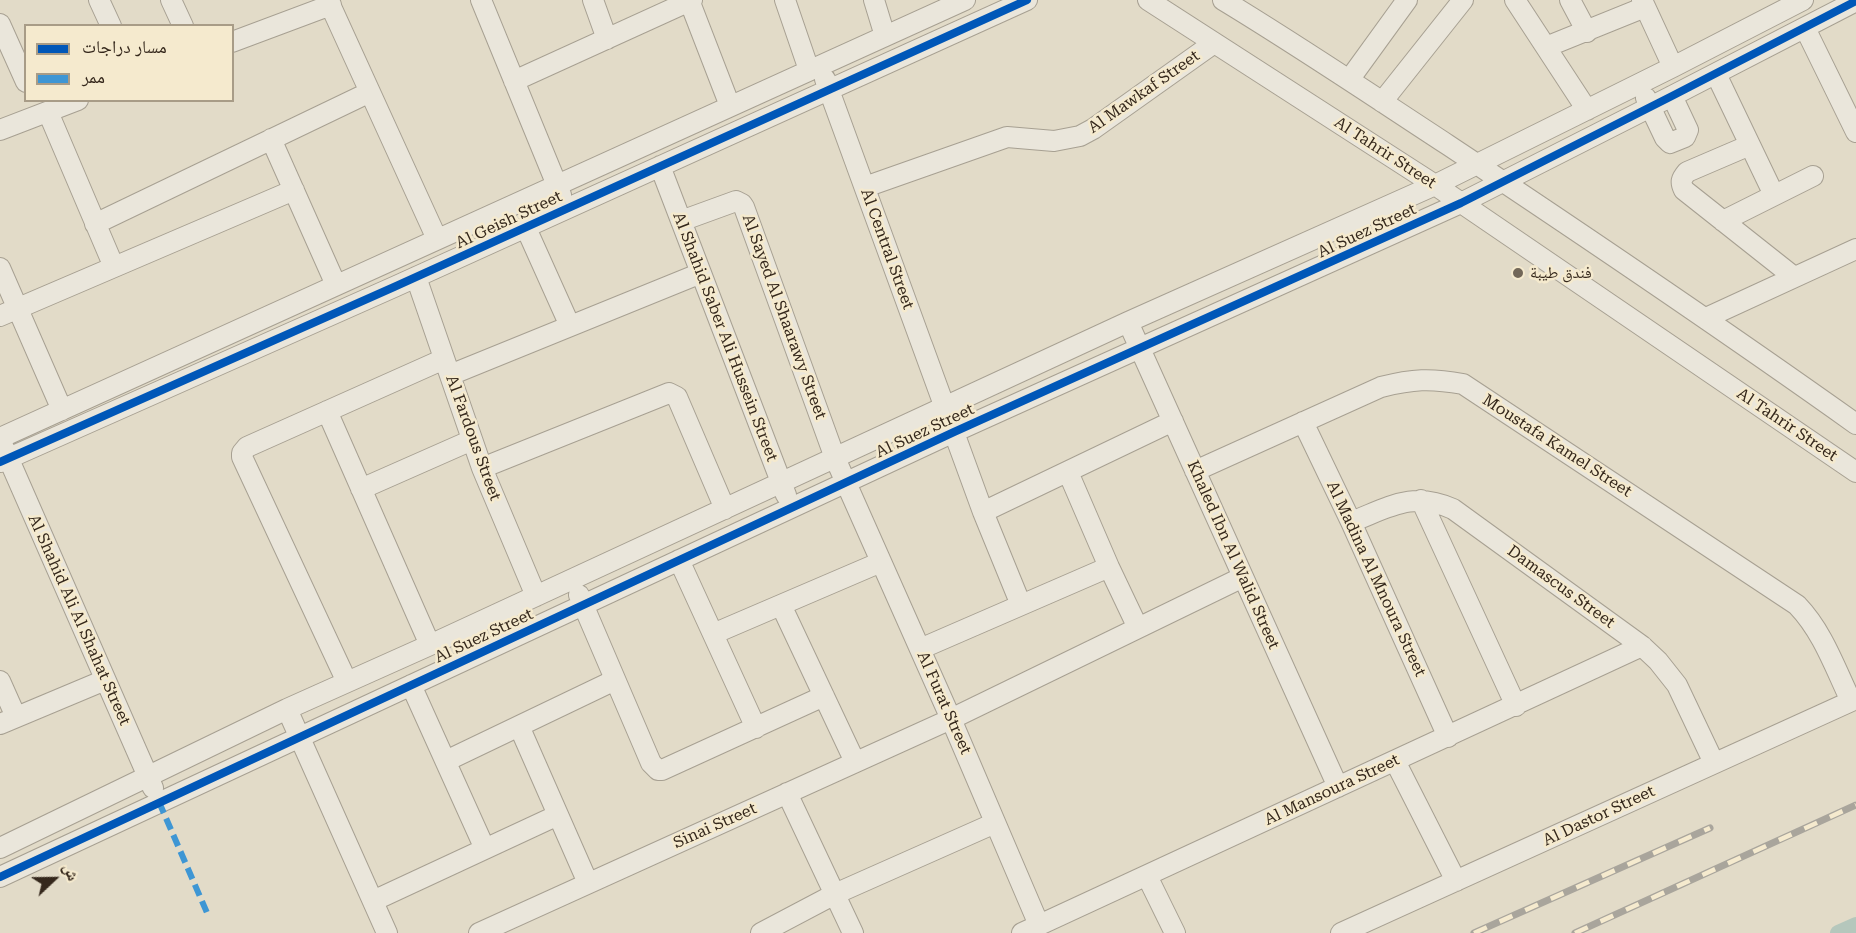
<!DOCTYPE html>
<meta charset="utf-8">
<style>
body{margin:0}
#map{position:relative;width:1856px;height:933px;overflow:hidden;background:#e2dbc8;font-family:"Roboto Serif","Noto Naskh Arabic",serif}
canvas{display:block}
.legend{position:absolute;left:24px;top:24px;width:210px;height:78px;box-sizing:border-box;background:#f5eace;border:2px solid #a89c87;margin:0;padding:8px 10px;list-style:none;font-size:18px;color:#35281c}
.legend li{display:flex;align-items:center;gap:12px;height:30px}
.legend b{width:30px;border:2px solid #a89c87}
.north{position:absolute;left:24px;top:849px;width:60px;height:60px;-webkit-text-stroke:4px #f5eace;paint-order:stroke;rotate:68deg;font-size:16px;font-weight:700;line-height:24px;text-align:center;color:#35281c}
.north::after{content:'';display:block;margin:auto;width:21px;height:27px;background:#35281c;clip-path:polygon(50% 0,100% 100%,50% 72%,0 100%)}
</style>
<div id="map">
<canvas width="1856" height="933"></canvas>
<ul class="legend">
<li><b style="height:8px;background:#0057b8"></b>مسار دراجات</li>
<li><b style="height:8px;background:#3e96d4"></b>ممر</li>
</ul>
<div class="north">ش</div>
</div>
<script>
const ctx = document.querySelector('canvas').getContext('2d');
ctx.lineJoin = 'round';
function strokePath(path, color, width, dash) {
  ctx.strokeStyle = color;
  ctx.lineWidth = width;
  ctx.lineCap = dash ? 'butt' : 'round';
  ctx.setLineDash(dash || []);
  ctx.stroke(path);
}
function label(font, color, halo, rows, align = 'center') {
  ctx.font = font + ' "Roboto Serif","Noto Naskh Arabic",serif';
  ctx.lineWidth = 5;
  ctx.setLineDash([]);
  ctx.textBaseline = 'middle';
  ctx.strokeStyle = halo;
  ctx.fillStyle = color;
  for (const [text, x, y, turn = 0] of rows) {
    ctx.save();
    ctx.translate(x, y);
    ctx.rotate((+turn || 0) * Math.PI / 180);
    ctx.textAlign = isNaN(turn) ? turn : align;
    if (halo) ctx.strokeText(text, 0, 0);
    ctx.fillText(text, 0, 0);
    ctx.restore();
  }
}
const canal = new Path2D(`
 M1838,933L1856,925`);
const minor = new Path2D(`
 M99,0L111,26
 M171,0L183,26
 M328,0L437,239
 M481,0L561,195
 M593,0L607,39
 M689,0L730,106
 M785,0L809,70
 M874,0L885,36
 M1148,0L1435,185L1856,472
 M1223,0C1299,46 1373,96 1448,145C1585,236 1721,328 1856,424
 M1515,0L1587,110
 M1570,0L1587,32
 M1642,0L1673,67
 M0,24L26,82
 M1805,28L1856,132
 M232,42L331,5
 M1546,47L1645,7
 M1716,74L1774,195
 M825,79L983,512L1021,605
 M1349,80L1407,0
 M514,81L692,0
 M1646,98L1665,138L1670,143L1685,137L1688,130L1672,96
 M1382,102L1463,0
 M48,112L114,267
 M0,130L78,100
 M271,139L336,285
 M1750,145L1687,172C1681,179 1680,182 1684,190L1794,277
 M660,166L786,495
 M865,187L1007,137L1054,141L1080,136L1093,129L1214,43
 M681,221L736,201L742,204L744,207L835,458L951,719L1039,925
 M1723,221L1813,176
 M95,224L370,92
 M526,228L570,326
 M0,268L62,410
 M416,277L482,468L536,596
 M0,316L294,190
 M1706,318L1856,249
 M1128,322L1338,787
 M450,375L701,273
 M327,411L430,645
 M1303,422L1351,522L1448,737
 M0,438L965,0
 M3,446L153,788
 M0,462L394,287L1027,0
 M482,468L669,393L677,397L725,509
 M1195,471L1381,387C1413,379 1430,378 1463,384L1797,605C1823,632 1835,668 1851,701
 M1068,472L1109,567L1138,628
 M361,489L472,440
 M1421,500L1516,706
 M983,512L1173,421
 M1351,522C1390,507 1412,491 1453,509L1642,646L1658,661L1677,685L1714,763
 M679,560L756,728
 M579,595L651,763L658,770H662L824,696
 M781,605L855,762
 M713,634L881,562
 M920,649L1109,567
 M0,681L16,717
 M347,682L242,457V453L247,447L444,359
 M411,685L485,849
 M287,709L387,933
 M0,724L105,680
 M519,726L588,883
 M446,761L615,680
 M1395,761L1456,881
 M787,793L853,933
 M0,848L287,709L430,645L1128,322L1435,185L1673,67L1803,0
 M1147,876L1175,933
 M0,877L954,432L1461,203L1672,96L1856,1
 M373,901L558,815
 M479,933L951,719L1243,577
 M761,933L835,894L995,823
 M1022,933L1642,646
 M1341,933L1856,699`);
const rail = new Path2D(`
 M1474,933L1710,828
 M1575,933L1856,805`);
const quiet = new Path2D(`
 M159,802L208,915`);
const cycleway = new Path2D(`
 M0,462L394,287L1027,0
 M0,877L954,432L1461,203L1672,96L1856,1`);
const markers = [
 [1518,273,6,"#726758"]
];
const streetNames = [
 ["Al Mawkaf Street",1144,92,-35],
 ["Al Tahrir Street",1385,153,33],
 ["Al Geish Street",509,220,-25],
 ["Al Suez Street",1367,231,-25],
 ["Al Central Street",887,249,70],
 ["Al Sayed Al Shaarawy Street",784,317,70],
 ["Al Shahid Saber Ali Hussein Street",725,337,69],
 ["Al Tahrir Street",1787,425,34],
 ["Al Suez Street",925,431,-25],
 ["Al Fardous Street",473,438,70],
 ["Moustafa Kamel Street",1557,446,33],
 ["Khaled Ibn Al Walid Street",1233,555,66],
 ["Al Madina Al Mnoura Street",1376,579,65],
 ["Damascus Street",1561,587,36],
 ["Al Shahid Ali Al Shahat Street",79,620,66],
 ["Al Suez Street",484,636,-25],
 ["Al Furat Street",944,703,66],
 ["Al Mansoura Street",1332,790,-25],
 ["Al Dastor Street",1599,816,-25],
 ["Sinai Street",715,826,-24]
];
const poiNames = [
 ["فندق طيبة",1530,273]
];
strokePath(canal, '#b5c7bc', 16);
strokePath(minor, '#a7a092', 22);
strokePath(minor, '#eae6db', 20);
strokePath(rail, '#a9a59c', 7);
strokePath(rail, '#f5eace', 4.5, [14]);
strokePath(quiet, '#3e96d4', 6, [12, 6]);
strokePath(cycleway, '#0057b8', 8);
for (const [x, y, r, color] of markers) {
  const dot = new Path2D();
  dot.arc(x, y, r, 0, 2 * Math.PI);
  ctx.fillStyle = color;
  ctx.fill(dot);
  strokePath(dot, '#f5eace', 2);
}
label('16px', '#35281c', '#f5eace', streetNames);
label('16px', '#35281c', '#f5eace', poiNames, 'left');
</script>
